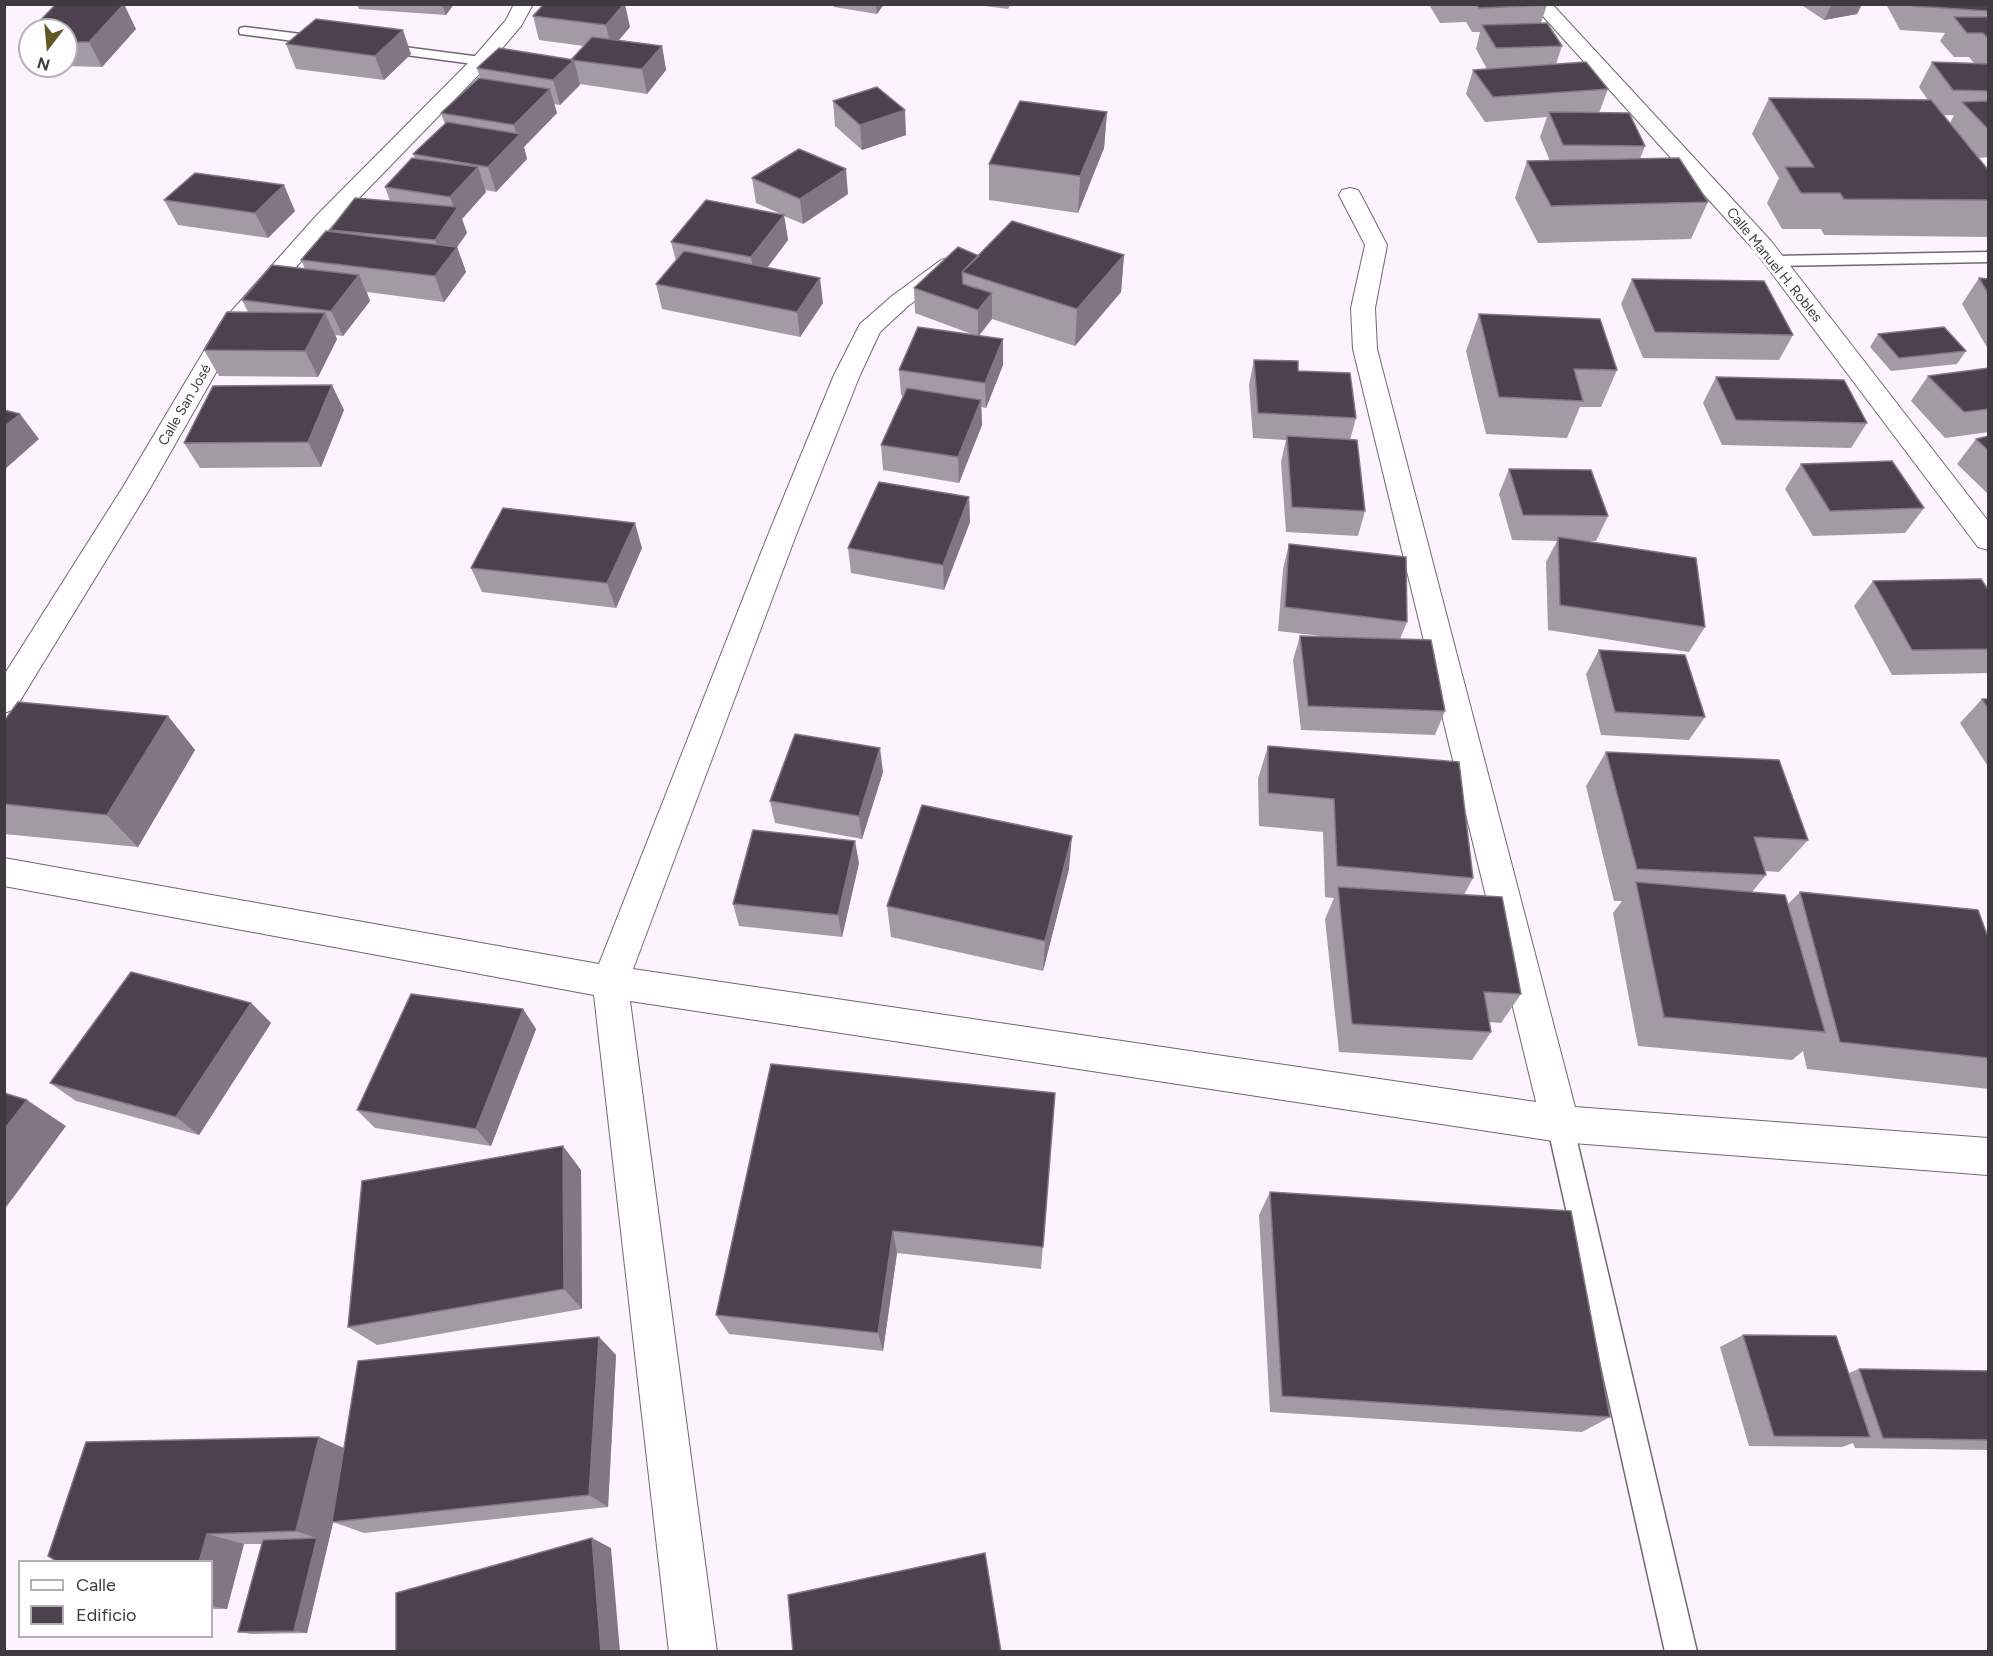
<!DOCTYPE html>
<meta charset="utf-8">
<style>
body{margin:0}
#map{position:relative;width:1993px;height:1656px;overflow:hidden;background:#fcf3fe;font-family:Figtree,sans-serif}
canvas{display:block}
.frame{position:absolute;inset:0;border:6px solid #3f3940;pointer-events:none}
.legend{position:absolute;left:18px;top:1560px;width:195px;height:78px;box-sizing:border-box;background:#fff;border:2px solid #b2b0b3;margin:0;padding:8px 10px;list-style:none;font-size:18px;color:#3f3940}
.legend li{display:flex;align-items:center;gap:12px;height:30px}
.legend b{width:30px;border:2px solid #b2b0b3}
.north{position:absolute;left:18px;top:18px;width:60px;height:60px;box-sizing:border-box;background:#fff;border:2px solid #b2b0b3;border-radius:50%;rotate:196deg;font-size:16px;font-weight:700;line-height:24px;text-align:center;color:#3f3940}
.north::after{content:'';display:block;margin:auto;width:21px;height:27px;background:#625824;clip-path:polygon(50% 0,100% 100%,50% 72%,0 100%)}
</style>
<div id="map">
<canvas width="1993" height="1656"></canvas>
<div class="frame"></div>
<ul class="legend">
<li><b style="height:8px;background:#fff"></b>Calle</li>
<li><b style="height:16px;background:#4d414f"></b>Edificio</li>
</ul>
<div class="north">N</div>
</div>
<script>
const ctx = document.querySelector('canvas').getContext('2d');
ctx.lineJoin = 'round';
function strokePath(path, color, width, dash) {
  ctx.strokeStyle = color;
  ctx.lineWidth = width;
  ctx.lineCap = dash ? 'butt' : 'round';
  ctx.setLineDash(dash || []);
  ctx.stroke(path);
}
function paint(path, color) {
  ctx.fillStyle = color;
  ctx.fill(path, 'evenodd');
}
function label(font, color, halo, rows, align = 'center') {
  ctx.font = font + ' Figtree,sans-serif';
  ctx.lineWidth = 6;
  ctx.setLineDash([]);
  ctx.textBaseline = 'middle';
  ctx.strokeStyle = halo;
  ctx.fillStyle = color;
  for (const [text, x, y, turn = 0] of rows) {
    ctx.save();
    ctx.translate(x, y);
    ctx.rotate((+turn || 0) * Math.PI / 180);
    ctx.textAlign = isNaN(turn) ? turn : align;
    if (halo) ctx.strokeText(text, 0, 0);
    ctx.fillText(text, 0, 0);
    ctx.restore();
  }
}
const lane = new Path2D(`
 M245,27L325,37L332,41L325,45L240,34L239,31L240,28Z
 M381,44L481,57L488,61L481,65L376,51L374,48L376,45Z
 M1988,252V262L1775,266L1767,261L1775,256Z
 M1560,1112L1569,1115L1573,1124L1697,1652H1665L1547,1124L1551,1115Z`);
const street = new Path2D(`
 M514,4H533L521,26L488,65L332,226L239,332L149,490L15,709L4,713V675L123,487L220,324L316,216L474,57L506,20Z
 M1532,4H1552L1771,241L1988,521V550L1978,547L1755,251Z
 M1350,188L1358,190L1361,195L1387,245L1375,308L1377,349L1575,1107L1988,1138V1175L1560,1142L630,1001L717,1652H669L594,995L4,886V858L599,964L768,535L834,375L860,324L892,296L941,260L949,258L957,260L961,265L957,270L908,306L880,332L860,375L796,535L633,969L1536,1102L1353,349L1351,308L1365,245L1339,195L1342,190Z`);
const wall = new Path2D(`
 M357,4H454L446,15L359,9Z
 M833,4H884L877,14L834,7Z
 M970,4H1011L1008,9Z
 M1430,4H1546L1547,5L1541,23L1562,46L1556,64L1608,89L1599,113L1645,146L1640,159L1708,202L1691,239L1538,243L1515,198L1527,161H1550L1540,137L1547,117L1485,122L1466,94L1473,70L1487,69L1476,49L1480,32H1472L1466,22L1440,23L1430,6Z
 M1800,4H1862L1857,14L1824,20Z
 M1886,4H1989V157L1978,158L1989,171L1988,237L1824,235L1821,229H1782L1767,203L1779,178L1752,134L1769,98L1928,100L1919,87L1932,62L1974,63L1969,57H1954L1940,41L1945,33L1900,30ZM1943,115H1954L1950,123Z
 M533,16L630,27L619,40L662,46L666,70L647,94L580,84L560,105L554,104L557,113L524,147L527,159L496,192L485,190L486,192L462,219L467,233L457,247L466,272L444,302L367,292L370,301L343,336L335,335L337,339L318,377L219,376L204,350L248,312L242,300L305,269L301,260L331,232L330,230L390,201L385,187L415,158L413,154L445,124L441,113L480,78L477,68L571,60L584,46L539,40Z
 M136,29L102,67L66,66V30Z
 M30,31V57L21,41Z
 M286,44L411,54L384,80L296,69Z
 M833,101L906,135L862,150L835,126Z
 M1107,112L1104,148L1078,213L989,200V164Z
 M752,178L848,194L803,224L784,216L788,240L767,267L823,303L800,337L662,309L656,284L676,261L671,242L781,214L756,203Z
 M164,200L295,211L268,238L178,225Z
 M1124,255L1121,292L1075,346L992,319L979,336L1003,365L986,408L981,407L982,425L959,483L883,470L881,445L903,396L901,395L899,370L977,336L915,313L914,288L979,256Z
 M1979,278L1989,279V351L1962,304Z
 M1632,279L1793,335L1779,360L1643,358L1621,304Z
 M1479,314L1617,370L1601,407H1580L1567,438L1486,434L1466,351Z
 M1878,334L1966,351L1957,364L1891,371L1870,347Z
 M1254,360L1356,418L1350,440L1365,511L1358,536L1286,532L1281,462L1286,440L1253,438L1249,385Z
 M1989,368V432L1945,438L1911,401L1928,376Z
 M1716,377L1867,423L1851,448L1722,445L1703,403Z
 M344,410L321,467L200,468L184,443Z
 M1989,436V495L1957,464L1976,439Z
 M1801,464L1924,508L1905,533L1813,536L1785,489Z
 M1509,469L1608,516L1596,541H1582L1705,627L1689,652L1548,630L1546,562L1557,541L1512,540L1499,494Z
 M969,497L970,522L944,590L851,573L848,548Z
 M1289,544L1407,622L1400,639L1445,711L1435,735L1301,730L1293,660L1300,636H1321L1278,631L1283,569Z
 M642,548L616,608L482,592L471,568Z
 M1873,581L1989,591V673L1892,675L1854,606Z
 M1599,650L1705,717L1689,740L1601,735L1586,674Z
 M1982,699H1989V768L1960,723Z
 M168,716L195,750L138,847L4,834V721Z
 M1268,746L1473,878L1464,895L1521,994L1501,1023L1489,1022L1491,1032L1472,1060L1339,1052L1325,919L1334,898L1325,897L1323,832L1259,826L1258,779Z
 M1606,752L1808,840L1779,872L1765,871L1766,875L1752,892L1788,904L1800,892L1989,940V1089L1807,1069L1803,1051L1792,1060L1638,1046L1613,913L1622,901H1614L1586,786Z
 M883,772L862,839L775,823L770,801Z
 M859,863L842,937L739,926L733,904Z
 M1069,869L1043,971L891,937L887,906Z
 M251,1003L271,1023L199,1135L76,1101L50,1083Z
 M523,1009L536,1029L491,1146L375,1128L357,1110Z
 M1055,1093L1041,1269L897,1253L883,1351L729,1334L716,1315Z
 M581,1170L582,1309L377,1345L348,1327Z
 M1270,1192L1610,1417L1582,1432L1270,1412L1259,1215Z
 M1743,1335L1849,1373L1859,1369L1989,1371V1450L1855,1448L1853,1443L1842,1447L1749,1446L1720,1347Z
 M599,1337L616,1355L608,1507L364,1533L333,1522L307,1633L252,1634L238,1632L262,1544H244L227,1609H212V1562L86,1442L319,1437L344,1448Z`);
const shadedWall = new Path2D(`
 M124,4L136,29L102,67L89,42Z
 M442,4H454L446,15Z
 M624,4H625L630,27L611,49L606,25Z
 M876,4H884L877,14Z
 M1832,4H1862L1857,14L1824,20Z
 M403,30L411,54L384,80L375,56Z
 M662,46L666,70L647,94L642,69Z
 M574,60L580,85L560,105L553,80Z
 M550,89L557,113L524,147L527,159L496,192L488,167L517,137L514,125Z
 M905,110L906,135L862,150L860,125Z
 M1107,112L1104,148L1078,213L1080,176Z
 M478,167L486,192L462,219L467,233L457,247L466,272L444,302L435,276L444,264L435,240L455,211L450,197Z
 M846,169L848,194L803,224L800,199Z
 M284,185L295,211L268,238L255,213Z
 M784,215L788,240L756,283L751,257Z
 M1124,255L1121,292L1075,346L1077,309Z
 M359,275L370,301L343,336L331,311Z
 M820,278L823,303L800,337L797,312Z
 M992,293V319L978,336V310Z
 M325,313L337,339L318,377L305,351Z
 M1003,339V365L986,408L985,383Z
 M332,385L344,410L321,467L308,442Z
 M981,400L982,425L959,483L958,457Z
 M20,414L39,439L4,470V427Z
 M969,497L970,522L944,590L943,565Z
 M635,523L642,548L616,608L607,583Z
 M168,716L195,750L138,847L107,815Z
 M880,748L883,772L862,839L859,816Z
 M1072,836L1069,869L1043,971L1045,941Z
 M855,841L859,863L842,937L838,915Z
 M251,1003L271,1023L199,1135L176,1117Z
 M523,1009L536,1029L491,1146L476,1129Z
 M27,1100L66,1126L4,1210V1130Z
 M563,1146L581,1170L582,1309L564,1289Z
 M893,1231L897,1253L883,1351L878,1333Z
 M599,1337L616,1355L608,1507L589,1495Z
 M319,1437L350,1451L307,1633L294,1631L317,1538L296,1531Z
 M207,1534L244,1544L227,1609L212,1606V1562H199Z
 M592,1538L611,1548L620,1652H601Z`);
const building = new Path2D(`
 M56,4H124L89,42H66V30H31Z
 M544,4H624L606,25L533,16Z
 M1476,4H1546L1547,5L1479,8Z
 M1912,4H1989V11L1913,6Z
 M1954,17H1989V39L1983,33H1967Z
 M316,19L403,30L375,56L286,44Z
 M1547,23L1562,46L1496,48L1482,25Z
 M30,31V41H21Z
 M592,37L662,46L642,69L571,60Z
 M499,48L574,60L553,80L477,68Z
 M1586,62L1608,89L1493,97L1473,70Z
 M1932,62L1989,64V91L1953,90Z
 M479,78L550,89L514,125L441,113Z
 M877,87L905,110L860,125L833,101Z
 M1769,98L1931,100L1989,171V200L1844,199L1840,193H1801L1785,167H1814Z
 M1020,101L1107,112L1080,176L989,164Z
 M1989,101V130L1962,102Z
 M1549,112L1629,113L1645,146L1563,145Z
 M447,122L520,134L488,167L413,154Z
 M799,149L846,169L800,199L752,178Z
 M412,158L478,167L450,197L385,187Z
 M1679,158L1708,202L1551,206L1527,161Z
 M195,173L284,185L255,213L164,200Z
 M355,198L458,207L435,240L330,230Z
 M706,200L784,215L751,257L671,242Z
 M1012,221L1124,255L1077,309L962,272Z
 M326,231L457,247L435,276L301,260Z
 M958,247L979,256L962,272L963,284L992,293L978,310L914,288Z
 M684,251L820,278L797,312L656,284Z
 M272,265L359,275L331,311L242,300Z
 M1979,278L1989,279V295Z
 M1632,279L1764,281L1793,335L1655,332Z
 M227,312L325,313L305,351L204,350Z
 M1479,314L1600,319L1617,370L1574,369L1583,401L1499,397Z
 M918,327L1003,339L985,383L899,370Z
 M1944,327L1966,351L1899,358L1878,334Z
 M1254,360L1298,361V371L1350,373L1356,418L1258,413Z
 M1989,368V409L1964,412L1928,376Z
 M1716,377L1844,380L1867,423L1736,420Z
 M332,385L308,442L184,443L213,386Z
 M907,388L981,400L958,457L881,445Z
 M4,410L20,414L4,427Z
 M1287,436L1357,440L1365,511L1292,507Z
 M1989,436V451L1976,439Z
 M1892,461L1924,508L1830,511L1801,464Z
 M1509,469L1591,470L1608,516L1523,515Z
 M879,482L969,497L943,565L848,548Z
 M503,508L635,523L607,583L471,568Z
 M1558,537L1696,558L1705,627L1560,605Z
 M1289,544L1406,557L1407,622L1285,607Z
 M1981,579L1989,591V649L1912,650L1873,581Z
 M1300,636L1431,640L1445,711L1308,706Z
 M1599,650L1685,655L1705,717L1615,712Z
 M1982,699H1989V709Z
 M18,702L168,716L107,815L4,804V721Z
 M795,734L880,748L859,816L770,801Z
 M1268,746L1459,762L1473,878L1337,866L1334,799L1268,793Z
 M1606,752L1779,760L1808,840L1754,837L1766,875L1637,869Z
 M922,805L1072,836L1045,941L887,906Z
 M753,830L855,841L838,915L733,904Z
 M1636,882L1785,895L1825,1032L1664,1017Z
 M1338,887L1502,897L1521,994L1484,992L1491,1032L1352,1024Z
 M1800,892L1978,910L1989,940V1058L1840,1042Z
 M131,972L251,1003L176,1117L50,1083Z
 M411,994L523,1009L476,1129L357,1110Z
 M771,1064L1055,1093L1043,1247L893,1231L878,1333L716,1315Z
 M4,1093L27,1100L4,1130Z
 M563,1146L564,1289L348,1327L362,1181Z
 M1270,1192L1571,1211L1610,1417L1282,1396Z
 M1743,1335L1836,1336L1870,1437L1774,1436Z
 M599,1337L589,1495L332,1522L358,1361Z
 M1859,1369L1989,1371V1440L1883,1438Z
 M319,1437L296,1531L207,1534L199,1562H58L48,1556L86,1442Z
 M317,1538L294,1631L238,1632L263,1540Z
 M592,1538L601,1652H396V1593Z
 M985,1553L1001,1652H793L788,1595Z`);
const farStreetnames = [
 ["Calle Manuel H. Robles",1774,265,51],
 ["Calle San José",185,405,-60]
];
strokePath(lane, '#726675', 3);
strokePath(street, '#726675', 2);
paint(lane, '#fff');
paint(street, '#fff');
paint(wall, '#a49aa6');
paint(shadedWall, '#827684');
paint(building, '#4d414f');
strokePath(building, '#827684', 1.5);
label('14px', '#3f3940', '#fff', farStreetnames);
</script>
